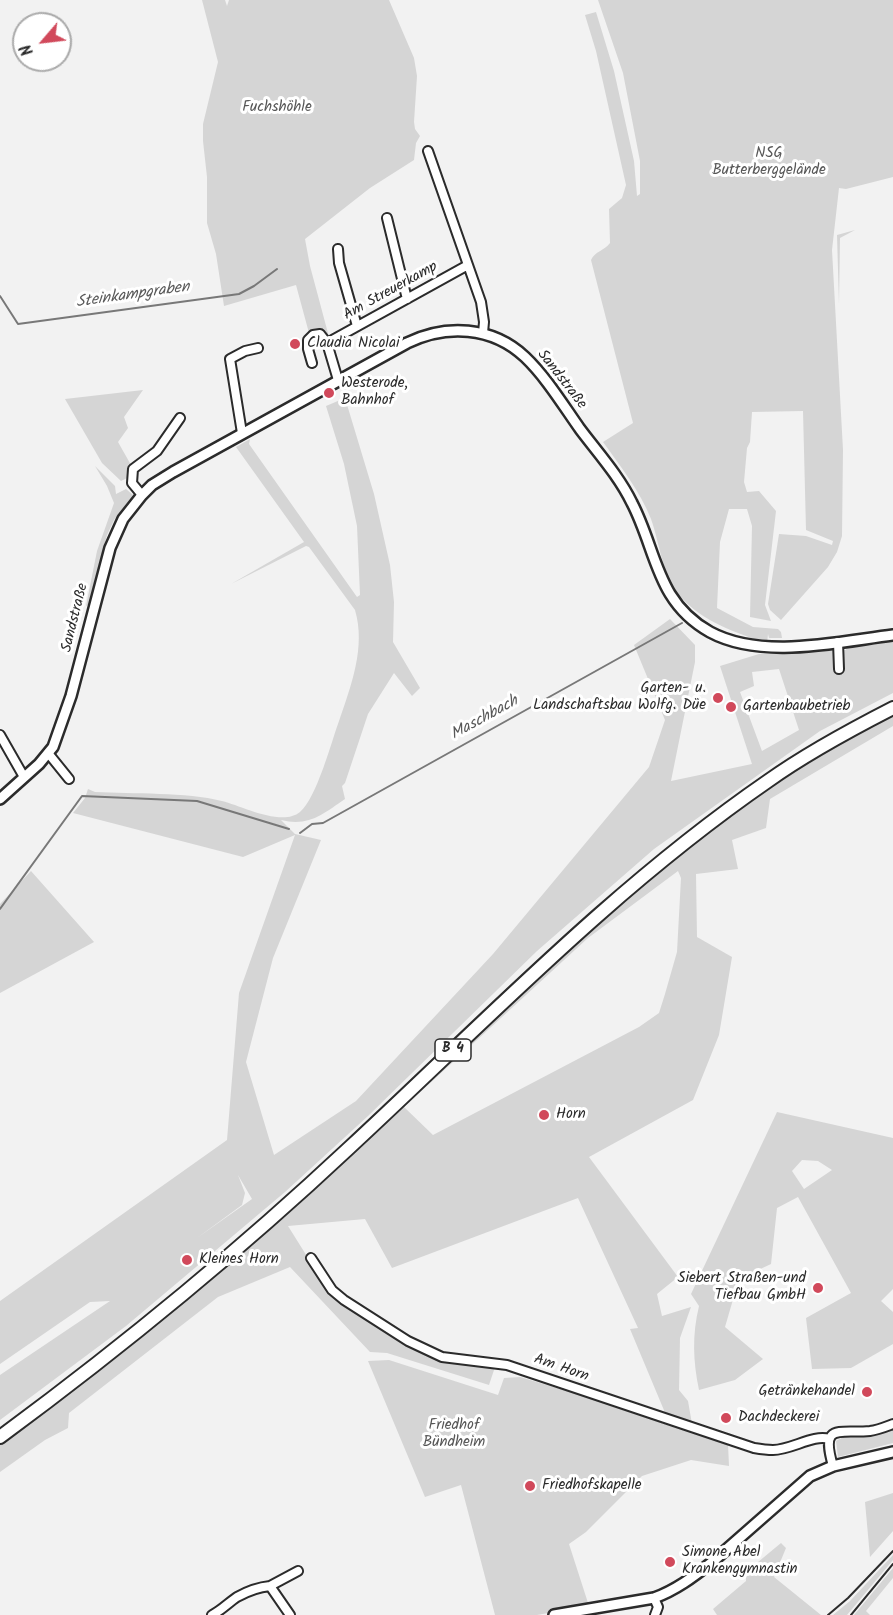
<!DOCTYPE html>
<meta charset="utf-8">
<style>
body{margin:0}
#map{position:relative;width:893px;height:1615px;overflow:hidden;background:#f2f2f2;font-family:Kalam,sans-serif}
canvas{display:block}
.north{position:absolute;left:12px;top:12px;width:60px;height:60px;box-sizing:border-box;background:#fff;border:2px solid #aaa;border-radius:50%;rotate:242deg;font-size:16px;font-weight:700;line-height:24px;text-align:center;color:#2b2b2b}
.north::after{content:'';display:block;margin:auto;width:21px;height:27px;background:#d1495b;clip-path:polygon(50% 0,100% 100%,50% 72%,0 100%)}
</style>
<div id="map">
<canvas width="893" height="1615"></canvas>
<div class="north">N</div>
</div>
<script>
const ctx = document.querySelector('canvas').getContext('2d');
ctx.lineJoin = 'round';
function paint(path, color) {
  ctx.fillStyle = color;
  ctx.fill(path, 'evenodd');
}
function strokePath(path, color, width, dash) {
  ctx.strokeStyle = color;
  ctx.lineWidth = width;
  ctx.lineCap = dash ? 'butt' : 'round';
  ctx.setLineDash(dash || []);
  ctx.stroke(path);
}
function label(font, color, halo, rows, align = 'center') {
  ctx.font = font + ' Kalam,sans-serif';
  ctx.lineWidth = 6;
  ctx.setLineDash([]);
  ctx.textBaseline = 'middle';
  ctx.strokeStyle = halo;
  ctx.fillStyle = color;
  for (const [text, x, y, turn = 0] of rows) {
    ctx.save();
    ctx.translate(x, y);
    ctx.rotate((+turn || 0) * Math.PI / 180);
    ctx.textAlign = isNaN(turn) ? turn : align;
    if (halo) ctx.strokeText(text, 0, 0);
    ctx.fillText(text, 0, 0);
    ctx.restore();
  }
}
const green = new Path2D(`
 M202,0H225L227,6L229,0H389L414,58L417,76L414,122L415,129L420,136L416,143L414,160L370,188L305,239L310,266L329,337L327,338C324,330 316,328 309,333L296,285L224,306L216,254L207,223V177L203,141V124L218,62Z
 M598,0H893V177L846,189L839,188L832,250L843,450L842,536L837,552L828,567L781,620L770,610L768,604L779,534L806,536L832,545L833,541L806,530L803,411L752,412L750,442L747,448L744,482L747,492L759,491L776,511L765,605L771,621L750,617L752,526L747,509H729L720,542L717,608L753,627L778,629L781,632L782,638H769L768,634L767,644C736,632 702,622 680,596C662,575 660,544 651,519C640,491 621,467 603,442L633,423L591,260C595,251 604,251 610,243L609,209L622,198L626,185L596,51L585,15L596,12L614,71L634,161L637,196L640,194V161L623,73Z
 M855,230L840,238L839,304L837,235Z
 M143,390L124,417L128,428L118,442L131,465L127,478L121,481L102,463L65,399Z
 M345,398L374,494L390,565L394,602L393,642L420,688L412,696L394,673L368,714L345,783L342,786L345,799C323,814 309,827 281,820L295,834L321,840L273,958L246,1062L274,1155L356,1101L493,954L649,767L665,720L634,645L670,619L695,645V662L671,781L752,764L720,666L759,654L846,650L847,646L893,642V693L820,731L654,849L537,951L368,1116L285,1192L126,1326L0,1420V1375L110,1301L90,1302L0,1364V1301L227,1140L239,993L295,835L243,857L73,813L85,798L88,789L95,792C133,794 186,792 222,801C242,806 282,827 300,812C317,797 331,743 339,721C351,686 366,647 355,610L309,547L306,546L231,584L304,542L236,447L250,439L249,444L357,597L360,595L357,526L344,464L326,406ZM779,669L799,730L762,751L740,692L754,686L752,672ZM238,1175L252,1199L197,1238L242,1205L245,1193Z
 M95,466L115,486L116,494L126,489L133,495L114,520L107,535L88,605L86,606L97,551L114,503L107,486Z
 M893,714V726L770,799L766,828L732,840L738,869L696,874L697,937L732,957L719,1035L693,1100L589,1157L678,1277L657,1294L662,1316L691,1307L680,1338L679,1390L688,1401L692,1424L666,1415L630,1329L638,1328L578,1198L392,1268L365,1219L288,1226L330,1293L424,1347L495,1367L489,1385L387,1353L370,1352L290,1267L218,1297L69,1413L68,1428L45,1440L0,1472V1442L162,1318L583,934L669,862L758,791ZM678,871L681,878L677,952L665,994L659,1013L639,1027L433,1135L404,1107L588,938Z
 M31,871L94,942L0,993V904Z
 M777,1112L893,1138V1289L881,1301L893,1312V1344L851,1368L812,1369L806,1318L851,1293L798,1197L777,1208L771,1264L739,1279L725,1327L763,1359L735,1380L699,1390C693,1361 692,1335 699,1306L691,1294ZM802,1160L818,1161L832,1170L804,1189L792,1171Z
 M389,1360L498,1395L504,1378L520,1377L656,1417L728,1444L729,1466L691,1460L642,1476L586,1532L569,1544L589,1606L537,1615H495L461,1485L425,1497L368,1361Z
 M893,1429V1443L838,1457L836,1441L845,1436L871,1437Z
 M893,1493V1531L870,1557L865,1502Z
 M781,1543L786,1548L774,1577L821,1615H717L713,1609L746,1581V1572Z
 M893,1555V1560L847,1615H833L850,1601Z
 M893,1568V1578L866,1611L870,1615H854Z`);
const stream = new Path2D(`
 M0,296L18,324L239,294L254,286L277,269
 M300,833L312,824L323,823L682,623
 M0,909L82,796L197,801L289,829`);
const minor = new Path2D(`
 M428,151L481,302L484,322L483,333
 M387,218L407,299
 M338,249L339,263L357,326
 M327,343L468,265
 M312,363L308,349V340L313,335L320,334L327,343L338,380
 M242,433L230,359L245,351L258,348
 M142,495L132,483L133,469L157,451L180,418
 M838,642L839,669
 M0,735L24,777
 M48,753L69,779
 M311,1258L332,1290L344,1300L408,1341L442,1357L507,1365L754,1448C760,1449 767,1450 773,1450C791,1450 814,1434 829,1439
 M833,1466C820,1422 839,1434 870,1431C878,1430 885,1427 893,1424
 M270,1586L298,1571
 M654,1598L658,1607L655,1615
 M212,1615C222,1610 228,1603 237,1597C246,1592 260,1587 270,1586L290,1615`);
const tertiary = new Path2D(`
 M0,799L39,764L53,747L71,696L110,548L123,519L142,495L152,485L173,472L407,343C446,324 492,326 525,357C546,377 563,405 580,429C598,453 619,476 632,503C657,551 656,602 710,632C762,660 837,642 893,635
 M554,1615L654,1598C676,1590 693,1577 711,1563L810,1476L833,1466L893,1452`);
const trunk = new Path2D(`
 M0,1437C122,1347 239,1251 349,1148C485,1022 614,887 768,781C807,753 850,730 893,708`);
const rail = new Path2D(`
 M828,1615L848,1598L893,1551
 M851,1615L893,1564`);
const markers = [
 [295,344,6,"#d1495b"],
 [329,393,6,"#d1495b"],
 [718,698,6,"#d1495b"],
 [731,707,6,"#d1495b"],
 [544,1115,6,"#d1495b"],
 [187,1260,6,"#d1495b"],
 [818,1288,6,"#d1495b"],
 [867,1392,6,"#d1495b"],
 [726,1418,6,"#d1495b"],
 [530,1486,6,"#d1495b"],
 [670,1562,6,"#d1495b"]
];
const shields = [
 [453,1050,36]
];
const shieldNames = [
 ["B 4",453,1050]
];
const parkNames = [
 ["Fuchshöhle",277,108],
 ["NSG",769,154],
 ["Butterberggelände",769,171],
 ["Friedhof",454,1426],
 ["Bündheim",454,1443]
];
const streetNames = [
 ["Am Streuerkamp",391,292,-29],
 ["Sandstraße",561,380,52],
 ["Sandstraße",76,618,-76],
 ["Am Horn",561,1369,19]
];
const poiNames = [
 ["Claudia Nicolai",307,344],
 ["Westerode,",341,384],
 ["Bahnhof",341,401],
 ["Garten- u.",706,689,"right"],
 ["Landschaftsbau Wolfg. Düe",706,706,"right"],
 ["Gartenbaubetrieb",743,707],
 ["Horn",556,1115],
 ["Kleines Horn",199,1260],
 ["Siebert Straßen-und",806,1279,"right"],
 ["Tiefbau GmbH",806,1296,"right"],
 ["Getränkehandel",855,1392,"right"],
 ["Dachdeckerei",738,1418],
 ["Friedhofskapelle",542,1486],
 ["Simone Abel",682,1553],
 ["Krankengymnastin",682,1570]
];
const waterNames = [
 ["Steinkampgraben",133,296,-8],
 ["Maschbach",485,719,-29]
];
paint(green, '#d5d5d5');
strokePath(stream, '#787878', 2);
strokePath(minor, '#2b2b2b', 12);
strokePath(tertiary, '#2b2b2b', 14);
strokePath(trunk, '#2b2b2b', 16);
strokePath(minor, '#fff', 8);
strokePath(tertiary, '#fff', 9);
strokePath(trunk, '#fff', 12);
strokePath(rail, '#2b2b2b', 2);
for (const [x, y, r, color] of markers) {
  const dot = new Path2D();
  dot.arc(x, y, r, 0, 2 * Math.PI);
  ctx.fillStyle = color;
  ctx.fill(dot);
  strokePath(dot, '#fff', 2);
}
for (const [x, y, w] of shields) {
  const box = new Path2D();
  box.roundRect(x - w / 2, y - 11, w, 22, 4.5);
  ctx.fillStyle = '#fff';
  ctx.fill(box);
  strokePath(box, '#2b2b2b', 1.5);
}
label('bold 14px', '#2b2b2b', null, shieldNames);
label('15px', '#565656', '#fff', parkNames);
label('15px', '#2b2b2b', '#fff', streetNames);
label('15px', '#2b2b2b', '#fff', poiNames, 'left');
label('italic 16px', '#585858', '#fff', waterNames);
</script>
